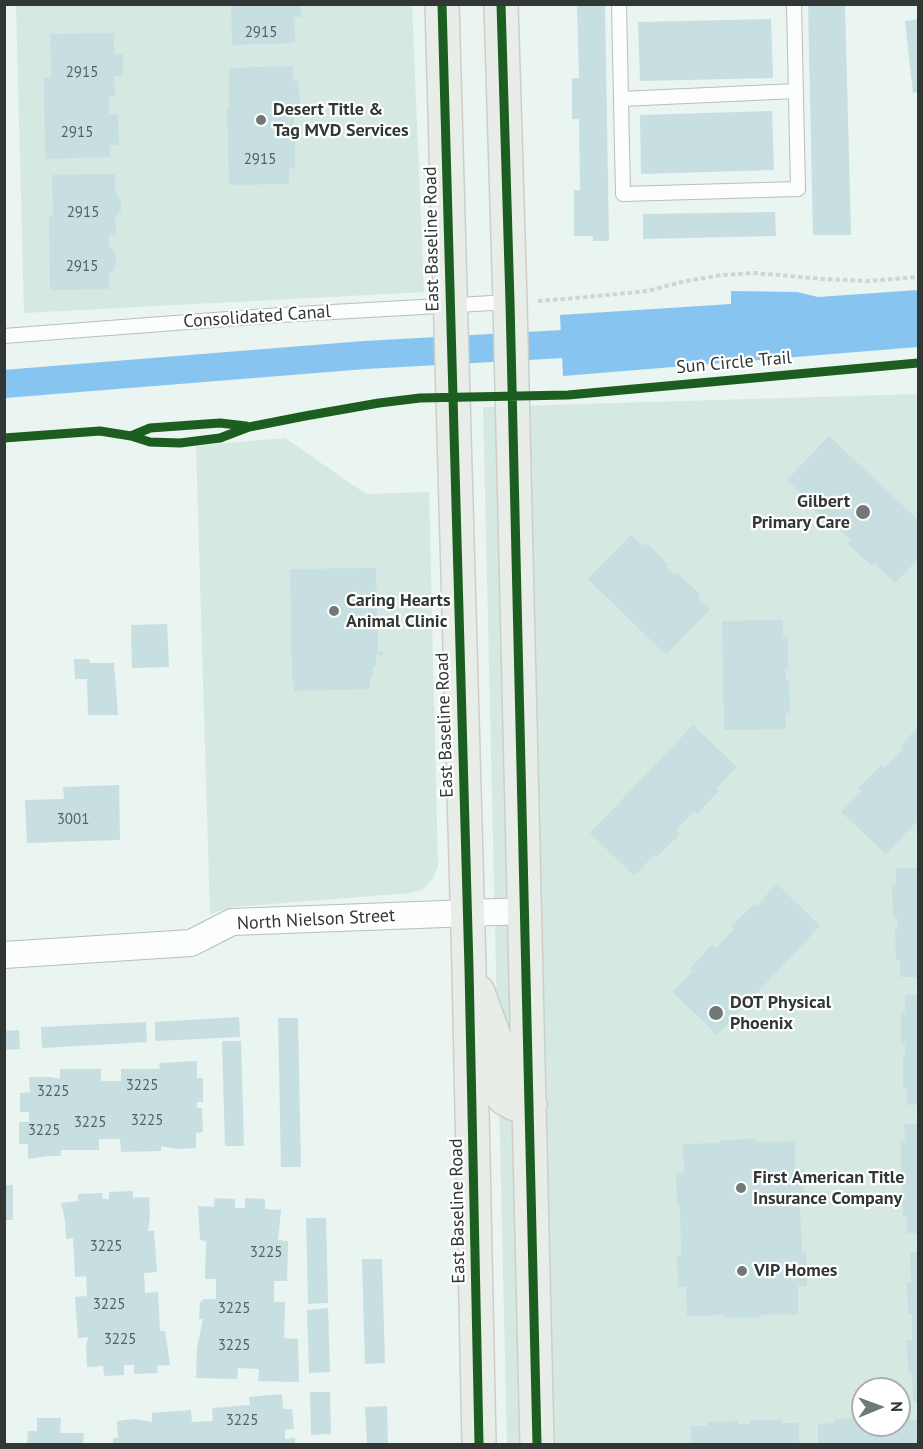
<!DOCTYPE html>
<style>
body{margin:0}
#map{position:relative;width:923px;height:1449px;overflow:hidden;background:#eaf4f1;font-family:"PT Sans",sans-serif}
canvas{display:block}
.frame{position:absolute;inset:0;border:6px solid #303735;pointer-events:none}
.north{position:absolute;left:851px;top:1377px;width:60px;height:60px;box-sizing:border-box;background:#fff;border:2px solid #acafae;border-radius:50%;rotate:89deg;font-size:16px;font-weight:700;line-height:24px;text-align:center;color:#303735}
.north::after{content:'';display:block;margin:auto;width:21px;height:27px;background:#717977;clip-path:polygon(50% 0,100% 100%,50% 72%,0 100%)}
</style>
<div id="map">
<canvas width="923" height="1449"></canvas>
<div class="frame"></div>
<div class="north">N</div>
</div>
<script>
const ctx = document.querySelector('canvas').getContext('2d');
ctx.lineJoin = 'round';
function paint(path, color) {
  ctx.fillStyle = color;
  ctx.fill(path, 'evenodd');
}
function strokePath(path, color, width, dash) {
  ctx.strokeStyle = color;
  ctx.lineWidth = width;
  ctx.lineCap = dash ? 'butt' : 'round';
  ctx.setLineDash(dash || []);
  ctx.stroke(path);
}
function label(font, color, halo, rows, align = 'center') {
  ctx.font = font + ' "PT Sans",sans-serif';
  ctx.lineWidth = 4.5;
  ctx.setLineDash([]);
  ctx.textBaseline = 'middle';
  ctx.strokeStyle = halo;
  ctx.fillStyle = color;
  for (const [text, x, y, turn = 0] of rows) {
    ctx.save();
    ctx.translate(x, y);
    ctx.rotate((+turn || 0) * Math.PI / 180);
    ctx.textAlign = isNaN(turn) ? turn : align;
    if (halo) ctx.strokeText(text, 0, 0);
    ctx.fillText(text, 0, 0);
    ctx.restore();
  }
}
const built = new Path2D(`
 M16,5H412L424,292L24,313Z
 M918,394V1444H507L483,407ZM863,1389H899V1425H863Z
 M285,438L366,494L429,492L438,867L433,878L422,890L409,893L233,907L210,914L196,446Z`);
const water = new Path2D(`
 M918,290V347L563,376L560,315L731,304V291L797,292L818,297Z`);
const canal = new Path2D(`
 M4,384L365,355L599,342`);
const building = new Path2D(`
 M231,4H301V17H294L295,43L232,45Z
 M577,4H605L609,241H593V236H574V190H580L579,119H572V78H579Z
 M808,4H845L851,235H813Z
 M771,19L773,78L640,81L638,22Z
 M918,19V92L913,93L905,21Z
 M114,33V54H123V76H114L115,96H109V114H118L119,145H110V157L45,159L44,78L51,77L50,34Z
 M293,66V81H299L300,112H294V129H289V138H295V168L289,169V184L229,185L227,108H229V68Z
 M772,111L774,170L641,174L640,115Z
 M115,174V192L121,201V211L115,218L116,235H109V247L111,248L117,258L114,271L109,273V289L50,290L49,216H53L52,175Z
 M775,212L776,236L643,239V214Z
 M829,436L918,520V559L895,583L874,563L872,566L848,544L851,540L832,522L830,525L807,503L809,501L787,480Z
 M631,535L643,546L646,543L669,565L666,567L675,576L677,573L701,595L698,598L710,609L666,655L588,579Z
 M376,568L378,652H383V655H376V666H373V678H370V689L294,691V681H292L290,569Z
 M783,620V637H788V669H785L786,680H789L790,713H786V729L724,730L722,621Z
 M167,624L169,667L132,668L131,625Z
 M74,659H89L90,663H114L118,715H88L87,679H75Z
 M693,725L737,767L716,789L719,791L697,814L694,811L676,830L680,834L657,857L654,855L634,876L590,833Z
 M918,727V820L886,854L841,812L862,791L858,788L881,765L885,768L903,749L900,746Z
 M119,785L120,840L27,843L25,800L64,799L63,787Z
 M896,868H918V977H900V960L896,961L895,929H898L897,917H893L892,885H896Z
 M777,884L820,926L717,1035L673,992L693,971L690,968L712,945L716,948L734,929L731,926L754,904L756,906Z
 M905,995H918V1104L907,1105V1088H903V1056H905V1044H901V1012H905Z
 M239,1017L240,1037L155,1041V1022Z
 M278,1018H298L301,1167H281Z
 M146,1022L147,1042L42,1048L41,1027Z
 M19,1030L20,1049L4,1050V1031Z
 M222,1041H241L244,1146H225Z
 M197,1061V1078H203V1102H197V1108H202L203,1132L196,1133V1148L177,1149L161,1146V1151L121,1152L120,1139H99V1150H61V1156H48L28,1159V1144H19V1122H29V1112H20V1093L30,1092L29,1077H49L60,1079V1069H101V1081H121V1069H160L159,1063Z
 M904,1124H918V1233H907V1216H903L902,1185H905V1173H901V1141H905Z
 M757,1139V1142L795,1141V1170L804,1169L805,1204H800L802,1252H806L807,1286H798V1314L761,1315L762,1317L725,1318V1315L687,1316L686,1287H678L677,1255H681L680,1205H677L676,1173H684L683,1144L720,1143V1140Z
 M4,1185H13V1220H4Z
 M133,1191V1198L149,1197L150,1216L148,1231H154L157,1272L144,1273L145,1293L158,1292L160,1331H165L170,1365L157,1366L158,1373L134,1374V1365H124V1375L104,1376L103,1366L87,1367L86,1347L88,1337L78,1338L75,1297L87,1296L86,1276L75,1277L73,1238L66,1239L65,1220L61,1203L78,1201V1194L102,1193L103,1199H109V1192Z
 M215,1198L235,1199V1208H245V1198L265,1199V1209L281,1210L278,1240L288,1241L287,1281H274V1302H285L284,1338L298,1339L299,1382L258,1381L259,1369L238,1368L237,1379L196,1378L197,1348L203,1319H199L200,1303L204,1299H216V1279H205L206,1241L200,1240L198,1206L214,1207Z
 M306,1218H326L328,1303L308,1304Z
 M910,1252H918V1402H913L912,1373H908L907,1340H912V1314H908L907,1282H911Z
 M362,1259H382L385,1363L365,1364Z
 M328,1308L330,1372L309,1373L307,1310Z
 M310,1392H330L331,1434L311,1435Z
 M282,1394L283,1409H292L294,1429L285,1430V1439L295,1438V1444H113V1438H118L117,1421L135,1419L152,1422V1413L191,1410L192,1422L213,1421L212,1408L250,1405L249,1397Z
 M387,1406L388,1444H367L365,1407Z
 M899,1417H910V1420H918V1444H818V1424L835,1423V1419L863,1418V1425H899Z
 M37,1418H61L60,1433H84L83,1444H27L28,1431H37Z
 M750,1420H782V1423H799V1444H691L690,1426H707V1422L738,1421V1424H750Z`);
const path = new Path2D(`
 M538,301L576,298L647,291L686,281L722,275L755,273L824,279L868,281L918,277
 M132,436L150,428L183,426L220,423L248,427
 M4,438L100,431L131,436L150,442L180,443L220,438L249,427L305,416L379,403L420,398`);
const lane = new Path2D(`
 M619,4L623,194L798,189L794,4
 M621,99L796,91
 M4,336L280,315L510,302`);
const street = new Path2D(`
 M4,955L191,943L232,922L524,911`);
const primary = new Path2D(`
 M442,4L469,968L479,1444
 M501,4L510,302L537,1444
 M478,992L495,1039L497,1088L504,1098L515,1104H530`);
const cycleway = new Path2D(`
 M442,4L469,968L479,1444
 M501,4L510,302L537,1444
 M131,436L150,428L220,423L246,426
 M4,438L100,431L131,436L150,442L180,443L220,438L249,427L305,416L379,403L420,398L568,395L918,363`);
const markers = [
 [261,120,6,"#717977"],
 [863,512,8,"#717977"],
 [334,611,6,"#717977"],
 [716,1013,8,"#717977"],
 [741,1188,6,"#717977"],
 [742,1271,6,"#717977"]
];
const numberNames = [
 ["2915",261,33],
 ["2915",82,73],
 ["2915",77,133],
 ["2915",260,160],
 ["2915",83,213],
 ["2915",82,267],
 ["3001",73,820],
 ["3225",142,1086],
 ["3225",53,1092],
 ["3225",147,1121],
 ["3225",90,1123],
 ["3225",44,1131],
 ["3225",106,1247],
 ["3225",266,1253],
 ["3225",109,1305],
 ["3225",234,1309],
 ["3225",120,1340],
 ["3225",234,1346],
 ["3225",242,1421]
];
const poiNames = [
 ["Desert Title &",273,110],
 ["Tag MVD Services",273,131],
 ["Gilbert",850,502,"right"],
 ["Primary Care",850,523,"right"],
 ["Caring Hearts",346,601],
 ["Animal Clinic",346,622],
 ["DOT Physical",730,1003],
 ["Phoenix",730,1024],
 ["First American Title",753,1178],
 ["Insurance Company",753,1199],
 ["VIP Homes",754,1271]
];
const streetNames = [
 ["East Baseline Road",432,239,-91],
 ["Consolidated Canal",257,317,-4],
 ["Sun Circle Trail",734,363,-5],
 ["East Baseline Road",445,725,-92],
 ["North Nielson Street",316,920,-3],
 ["East Baseline Road",458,1211,-91]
];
paint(built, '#d6e8e2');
paint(water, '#87c4ef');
strokePath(canal, '#87c4ef', 28);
paint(building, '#c7dfe1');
strokePath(lane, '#b7bfbc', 16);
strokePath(street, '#b7bfbc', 28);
strokePath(primary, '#cacfce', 36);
strokePath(path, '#d1d4d3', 4, [4.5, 3]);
strokePath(lane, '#fcfdfd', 14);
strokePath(street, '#fcfdfd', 26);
strokePath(primary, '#e8ede8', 33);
strokePath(cycleway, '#1b5e20', 9);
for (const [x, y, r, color] of markers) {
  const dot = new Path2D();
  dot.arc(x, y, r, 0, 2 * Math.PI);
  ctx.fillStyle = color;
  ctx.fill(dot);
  strokePath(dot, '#fff', 2);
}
label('15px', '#566160', null, numberNames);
label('bold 18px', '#303735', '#fff', poiNames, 'left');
label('18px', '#303735', '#fff', streetNames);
</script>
